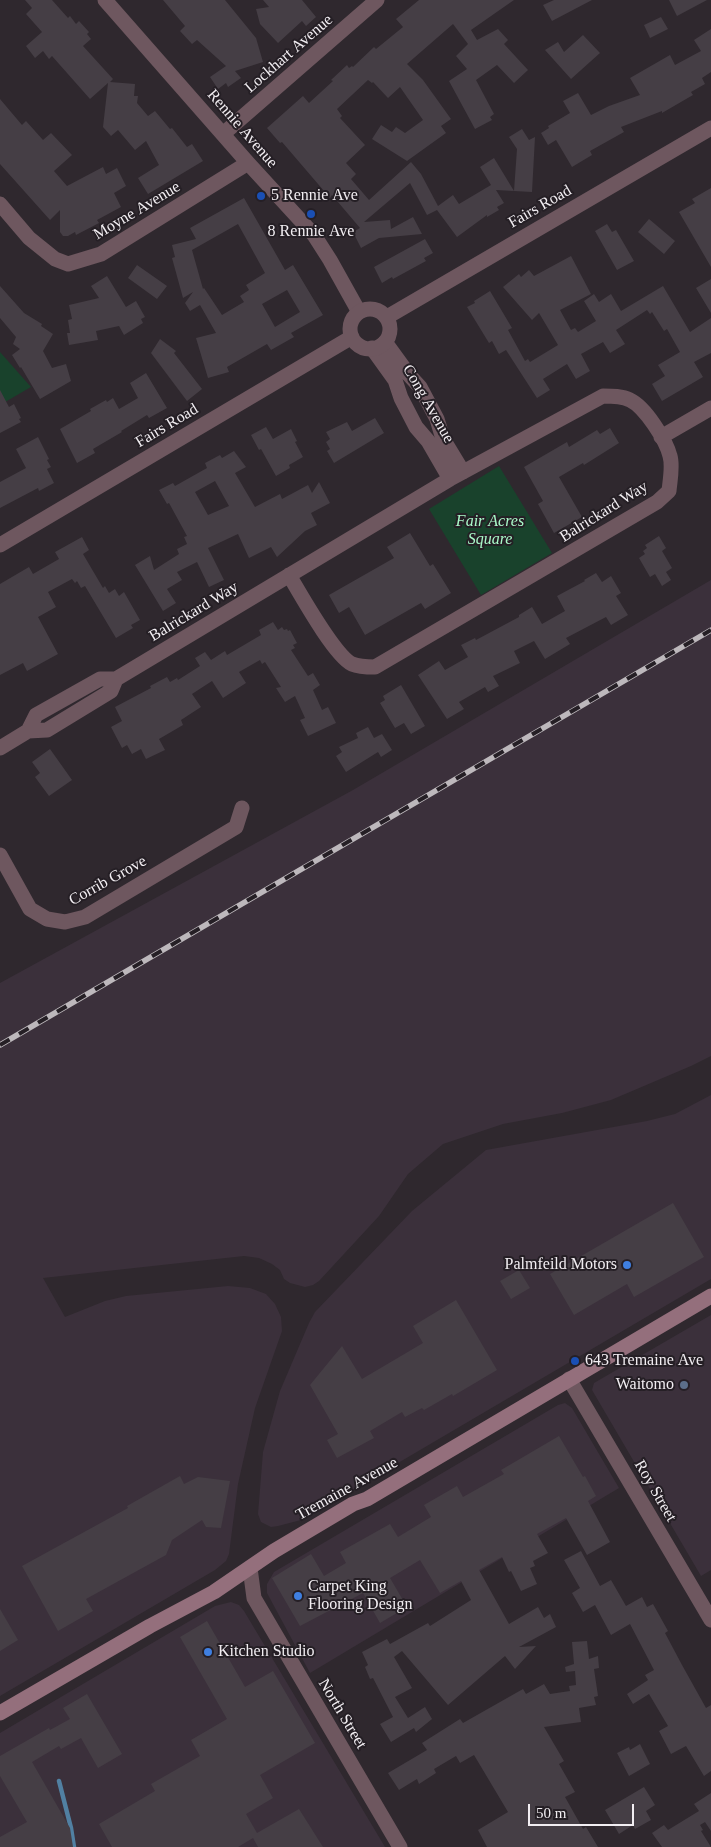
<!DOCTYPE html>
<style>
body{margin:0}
#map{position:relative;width:711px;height:1847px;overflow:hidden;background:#2f282e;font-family:Georgia,serif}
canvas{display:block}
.scale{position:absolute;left:528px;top:1804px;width:106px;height:22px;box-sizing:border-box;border:2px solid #f2eef2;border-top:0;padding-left:6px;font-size:15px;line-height:18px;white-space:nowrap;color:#f2eef2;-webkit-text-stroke:4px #251f25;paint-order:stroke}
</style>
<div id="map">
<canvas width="711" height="1847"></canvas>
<div class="scale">50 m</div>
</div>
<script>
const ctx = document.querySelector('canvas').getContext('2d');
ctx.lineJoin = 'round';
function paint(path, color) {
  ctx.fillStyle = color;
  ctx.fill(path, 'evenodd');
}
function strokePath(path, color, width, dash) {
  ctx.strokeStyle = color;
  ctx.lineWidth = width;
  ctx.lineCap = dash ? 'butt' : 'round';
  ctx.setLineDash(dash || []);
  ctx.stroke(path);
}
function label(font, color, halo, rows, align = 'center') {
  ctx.font = font + ' Georgia,serif';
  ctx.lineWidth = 4;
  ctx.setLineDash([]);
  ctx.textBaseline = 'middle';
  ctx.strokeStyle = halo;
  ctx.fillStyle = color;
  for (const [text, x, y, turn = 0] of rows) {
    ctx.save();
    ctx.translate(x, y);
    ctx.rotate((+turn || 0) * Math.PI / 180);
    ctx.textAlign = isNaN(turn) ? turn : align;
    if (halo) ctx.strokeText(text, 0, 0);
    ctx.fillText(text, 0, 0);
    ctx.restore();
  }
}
const built = new Path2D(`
 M711,580V1056L691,1066L611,1100L562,1113L503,1124L443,1144L408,1174L379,1216L319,1281L313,1285L305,1287L290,1283L284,1279L280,1270L272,1264L259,1258L244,1256L43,1278L65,1317L105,1301L126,1296L228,1286L250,1288L266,1294L275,1304L281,1317L282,1331L255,1408L238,1484L229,1554L226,1561L215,1570L0,1696V983L353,790Z
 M711,1095V1279L301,1520L278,1526L271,1527L261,1522L258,1514L263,1452L280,1391L309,1323L315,1312L412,1211L486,1150L647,1121L675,1114Z
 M711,1315V1570L701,1576L592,1390L594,1383Z
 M565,1403L572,1408L619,1488L310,1673L267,1593V1584L274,1572L558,1405Z
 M231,1602L239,1605L244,1611L385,1847H0V1733L215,1606Z`);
const green = new Path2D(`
 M0,352L31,387L0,405Z
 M499,466L552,553L481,595L429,509Z`);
const stream = new Path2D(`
 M59,1781L71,1828L74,1847`);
const building = new Path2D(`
 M25,0H52L68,18L70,16L76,24L79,21L89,32L87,34L91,39L83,46L113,79L110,82L135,84L134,96H138L137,103L148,116L155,111L170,129L172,128L187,147L192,144L203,161L148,194L138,178L159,165L146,141L135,150L118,130L111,136L103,127L108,83L90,99L52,56L49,59L43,51L35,58L26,46L42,32L26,14L32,8Z
 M163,0H225L256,38L263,62L235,71L241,78L228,87L226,83L218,89L210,77L226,66L197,40L192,44L180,31L185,26Z
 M263,0H302L316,17L306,26L302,21L278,43L260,24L256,9L269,7Z
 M419,0H514L471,30L477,40L498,29L508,40L504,44L528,70L514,83L497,65L476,80L494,114L490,117L492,120L475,129L449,81L467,69L456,56L468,44L453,24L407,64L423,80L451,119L441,126L446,133L407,161L372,139L381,125L392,132L396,127L405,133L423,120L400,87L388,98L373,82L372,83L368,80L337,109L342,116L340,118L365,145L346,163L356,174L351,179L369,200L411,162L421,174L438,206L453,195L459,204L491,185L480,167L494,158L514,191L517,149L509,137L522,129L529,140L535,137L532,192L496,190L504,203L497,207L499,210L487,217V215L457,237L437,210L427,215L410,183L364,222L390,220L391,229L413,217L422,234L379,238L361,248L353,232L360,228L332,195L330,198L282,142L280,143L267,128L303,96L309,103L333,81L331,80L347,65L349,68L352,66L353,67L374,47L376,49L403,27L396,19Z
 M554,0H592L552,21L543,5Z
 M669,0H707L677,16Z
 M661,17L668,29L650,38L644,25Z
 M711,29V72L702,78L705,84L691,92L693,95L662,113V111L621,127L624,132L590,151L592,155L572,167L556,140L548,145L541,133L549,128L548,126L570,113L563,101L578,93L591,115L609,106L640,95L630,78L670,55L675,65L701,51L694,40Z
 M583,35L600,53L571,79L545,50L558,42L564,52Z
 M0,99L22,125L26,121L43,140L51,133L72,155L54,171L67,186L103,167L106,174L117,168L126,186L114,193L121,207L97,220L99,223L76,235L75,232L68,236H63L60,232V210L50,220L0,164Z
 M711,188V267L679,212L695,203L692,199Z
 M244,198L285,270L293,265L323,315L291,333L294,337L271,350L267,344L227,367L229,372L208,378L196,338L216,333L200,305L190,311L185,303L193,292L183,298L172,258L175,257L172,245L196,239L190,228ZM238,224L265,273L246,285L249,290L240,296L244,302L222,315L204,288L203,289L192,250ZM287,290L300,312L275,327L262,304Z
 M649,219L675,241L664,254L638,232Z
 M607,224L612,232L616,230L634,261L617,270L595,231Z
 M425,239L433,253L424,258L426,261L393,279L392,277L382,283L374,267Z
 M571,256L591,294L560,310L571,330L575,328L578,332L596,321L584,301L594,294L599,302L611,294L621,311L663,286L690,332L711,318V353L694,362L703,377L662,401L652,384L665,376L658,365L680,352L667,329L664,331L652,312L650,314L647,310L616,330L625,344L610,353L603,342L581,354L590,371L576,379L567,364L543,379L550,390L537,398L506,350L499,354L492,341L489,343L467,307L475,303L474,301L490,291L512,328L508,330L525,361L528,359L530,362L558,345L539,313L532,320L503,287L519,274L521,277L529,270L534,276Z
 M137,265L167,286L157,299L128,278Z
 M107,276L126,307L136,301L145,317L141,319L143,323L124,335L119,326L96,331L98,340L69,345L67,333H70L68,320L72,319L69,305L99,298L91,286Z
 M711,279V313L696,288Z
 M0,286L24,313L42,324L41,326L53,334L43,351L52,368L66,364L71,381L40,399L21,367L20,368L12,355L20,349L13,344L16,337L0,318Z
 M160,339L176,351L174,353L202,389L187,401L151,353Z
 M146,373L167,408L149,418L147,415L121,431L122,432L93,449L95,453L77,463L60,429L91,411L90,409L106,400L107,402L113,398L119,409L138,398L130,383Z
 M0,390L9,407L14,404L21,418L19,419L21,422L0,433Z
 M375,418L384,433L334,463L327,451L330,449L326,442L330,439L326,432L347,422L352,431Z
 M266,427L273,439L291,429L297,441L295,442L303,457L289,465L290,468L276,476L261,449L259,450L251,435Z
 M610,428L619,443L584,465L583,463L559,477L582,517L554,533L538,504L543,501L524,467L567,442L569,447L597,430L600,434Z
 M38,437L49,459L47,460L51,467L47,469L54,483L39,491L38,488L0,508V482L26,468L16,449Z
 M234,451L246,467L235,473L255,507L280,494L282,499L308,485L312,493L319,482L330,503L311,513L317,525L305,531L277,557L271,547L249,558L238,534L208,548L224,580L209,587L197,562L177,572L182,580L167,589L176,603L163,611L135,565L150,556L154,570L179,554L177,549L187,544L184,537L187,536L169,503L167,504L159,490L173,483L175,486L207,468L205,463L220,455L222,458ZM215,481L229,506L208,515L195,492Z
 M410,533L430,566L433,564L451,593L425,609L421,603L365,635L349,607L339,613L329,595L394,558L387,547Z
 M659,536L666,548L662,551L672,568L666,572L671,580L662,586L655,574L650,577L639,558L645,554L643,551L647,548L645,545Z
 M82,537L89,550L83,554L103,588L105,586L109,593L115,589L119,596L124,592L140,620L131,625L133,628L116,638L85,586L81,588L77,581L75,583L72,579L48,592L56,607L38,617L58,654L27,671L23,663L0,675V584L29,567L33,574L59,559L55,552Z
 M596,573L602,582L611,576L621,593L616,596L628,615L611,625L606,617L566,638L570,644L545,659L534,641L514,651L520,663L493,676L499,686L488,692L485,687L459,702L464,709L447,719L418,675L439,661L445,670L468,657L461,645L475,638L476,640L519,617V615L532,607L542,624L565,611L557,596L585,581L584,580Z
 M273,622L278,630L282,627L284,630L287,629L288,631L290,630L297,643L293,645L295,648L291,650L308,676L313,673L320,685L313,690L322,710L328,707L336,723L308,736L300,720L305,718L295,696L285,702L276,688L281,687L265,662L262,664L260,660L239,672L246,683L223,698L212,681L192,694L201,707L181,720L183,725L159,739L165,750L146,759L141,749L132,754L127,745L122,748L111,727L122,721L115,707L151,688L150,686L167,677L170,682L177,678L178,680L200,666L195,658L205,652L211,660L225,651L227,655L261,635L259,630Z
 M401,685L425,726L411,734L404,723L395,728L380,703L385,700L383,696Z
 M368,727L374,738L382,734L392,750L381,757L378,752L346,772L336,756L342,752L339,747L358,738L356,733Z
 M50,749L72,780L49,796L35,777L40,773L32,762Z
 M673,1203L704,1257L634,1297L627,1284L574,1315L550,1274Z
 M519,1270L530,1288L511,1299L500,1281Z
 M456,1300L497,1370L453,1396L452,1394L424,1410L422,1408L405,1417L402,1412L370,1431L374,1438L337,1458L327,1440L338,1434L310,1385L342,1346L362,1379L423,1343L413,1326Z
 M559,1436L583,1477L585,1476L596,1496L588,1501L610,1542L587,1555L566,1518L537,1534L548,1553L533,1561L535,1566L530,1568L537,1584L521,1591L511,1571L509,1572L502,1557L479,1570L509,1624L538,1607L544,1618L550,1614L556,1627L519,1647L536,1646L515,1669L505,1656L448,1705L402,1651L394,1657L412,1688L395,1697L408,1718L425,1707L432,1719L416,1732L414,1728L391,1742L380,1724L393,1717L373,1678L370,1679L365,1667L368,1665L362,1652L387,1639L390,1644L428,1623L430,1626L471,1600L461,1581L440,1593L420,1560L390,1578L407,1607L380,1623L363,1593L300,1626L272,1578L311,1554L324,1576L346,1563L340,1552L390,1524L398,1537L431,1517L424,1505L457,1486L463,1497L504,1474L501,1470Z
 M180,1476L184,1484L198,1477L230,1481L221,1528L206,1527L202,1520L172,1540L166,1555L86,1599L93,1611L58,1631L22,1566L128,1508L127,1506Z
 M581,1551L600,1586L611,1580L626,1606L642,1597L647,1607L653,1604L668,1631L665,1633L682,1665L706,1708L711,1705V1771L704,1776L686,1746L671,1754L659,1731L668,1726L649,1694L633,1704L627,1694L648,1680L645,1675L654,1670L630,1624L611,1635L595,1605L583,1612L572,1593L580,1588L564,1560Z
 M0,1609L18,1640L0,1651Z
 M207,1621L245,1687L273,1671L315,1743L260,1775L273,1798L246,1814L257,1833L299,1809L323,1847H258L253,1838L238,1847H112L99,1824L155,1791L151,1784L200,1756L191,1740L227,1719L180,1637Z
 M587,1641L589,1659L598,1656L599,1668L594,1669L598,1696L594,1697L596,1705L579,1708L581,1722L544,1727L564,1761L559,1764L575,1792L565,1797L583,1829L586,1827L598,1847H487L478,1830L508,1812L474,1755L460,1763L456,1756L434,1769L436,1773L419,1784L417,1779L399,1790L388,1773L427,1750L422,1743L460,1719L463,1723L523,1689L526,1694L544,1684L550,1694L570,1691L569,1686L576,1685L575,1671L566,1672L565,1667L574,1664L572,1642Z
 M87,1694L122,1754L98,1768L81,1738L61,1749L59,1746L32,1762L70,1828L73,1847H0V1837L27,1822L0,1776V1756L49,1728L50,1730L70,1719L63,1708Z
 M640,1744L650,1764L629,1776L617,1753L629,1747L630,1750Z
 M644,1787L655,1805L646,1811L651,1820L635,1829L633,1825L619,1834L605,1810Z
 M711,1793V1831L705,1822L700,1825L703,1830L701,1831L711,1847H662L652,1833L664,1825L668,1830L699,1811L694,1804Z`);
const minor = new Path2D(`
 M105,0L248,163L314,235L330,260L359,312
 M223,134L377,0
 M0,204L29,238L55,259L68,264L101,254L248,163
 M385,342L409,375L420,387L437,419L443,439L463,472
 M372,348L395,380L401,398L416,427L428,441L450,479
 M661,437L711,408
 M116,679L111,691L47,730L28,731L36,715L100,679H116L450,479L463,472L603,396C612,396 622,396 630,400C645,407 666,440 670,456C673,466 670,480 669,491L657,502L375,667C367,667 359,667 352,664C334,655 301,595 289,575
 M0,748L28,731
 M0,855L30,909L47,919L65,922L85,917L236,827L242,808
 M569,1379L711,1620
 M250,1568L254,1598L400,1847`);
const tertiary = new Path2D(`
 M350 329a20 20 0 1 1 40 0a20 20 0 1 1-40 0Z
 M387,317L711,128
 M0,545L352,337`);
const secondary = new Path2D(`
 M0,1713L150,1626L214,1592L274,1551L353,1504L367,1499L711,1296`);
const rail = new Path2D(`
 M0,1045L711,630`);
const markers = [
 [261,196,5,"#1a4fb4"],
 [311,214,5,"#1a4fb4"],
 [627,1265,5,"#3f7fe0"],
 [575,1361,5,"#1a4fb4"],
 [684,1385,5,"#5c6f8a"],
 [298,1596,5,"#3f7fe0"],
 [208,1652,5,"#3f7fe0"]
];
const streetNames = [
 ["Lockhart Avenue",289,54,-41],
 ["Rennie Avenue",242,129,49],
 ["Fairs Road",540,207,-30],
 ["Moyne Avenue",137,211,-31],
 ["Cong Avenue",428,404,60],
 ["Fairs Road",167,426,-31],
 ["Balrickard Way",604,512,-32],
 ["Balrickard Way",194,612,-31],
 ["Corrib Grove",108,881,-29],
 ["Tremaine Avenue",347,1489,-29],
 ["Roy Street",655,1491,60],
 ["North Street",342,1714,59]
];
const poiNames = [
 ["5 Rennie Ave",271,196],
 ["8 Rennie Ave",311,232,"center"],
 ["Palmfeild Motors",617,1265,"right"],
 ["643 Tremaine Ave",585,1361],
 ["Waitomo",674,1385,"right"],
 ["Carpet King",308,1587],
 ["Flooring Design",308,1605],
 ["Kitchen Studio",218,1652]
];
const parkNames = [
 ["Fair Acres",490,522],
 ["Square",490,540]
];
paint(built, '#3b303b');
paint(green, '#19422c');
strokePath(stream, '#5180a2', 4.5);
paint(building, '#453e45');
strokePath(minor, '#6e575f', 15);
strokePath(tertiary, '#6e575f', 15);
strokePath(secondary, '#946f7c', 15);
strokePath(rail, '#bdb8bc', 5.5);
strokePath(rail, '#251f25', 4, [11]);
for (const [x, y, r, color] of markers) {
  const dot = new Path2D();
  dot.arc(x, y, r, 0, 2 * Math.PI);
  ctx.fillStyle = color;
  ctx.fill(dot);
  strokePath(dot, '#251f25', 2);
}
label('16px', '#f2eef2', '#251f25', streetNames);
label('16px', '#f2eef2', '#251f25', poiNames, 'left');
label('italic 16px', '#a9f9c9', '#251f25', parkNames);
</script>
